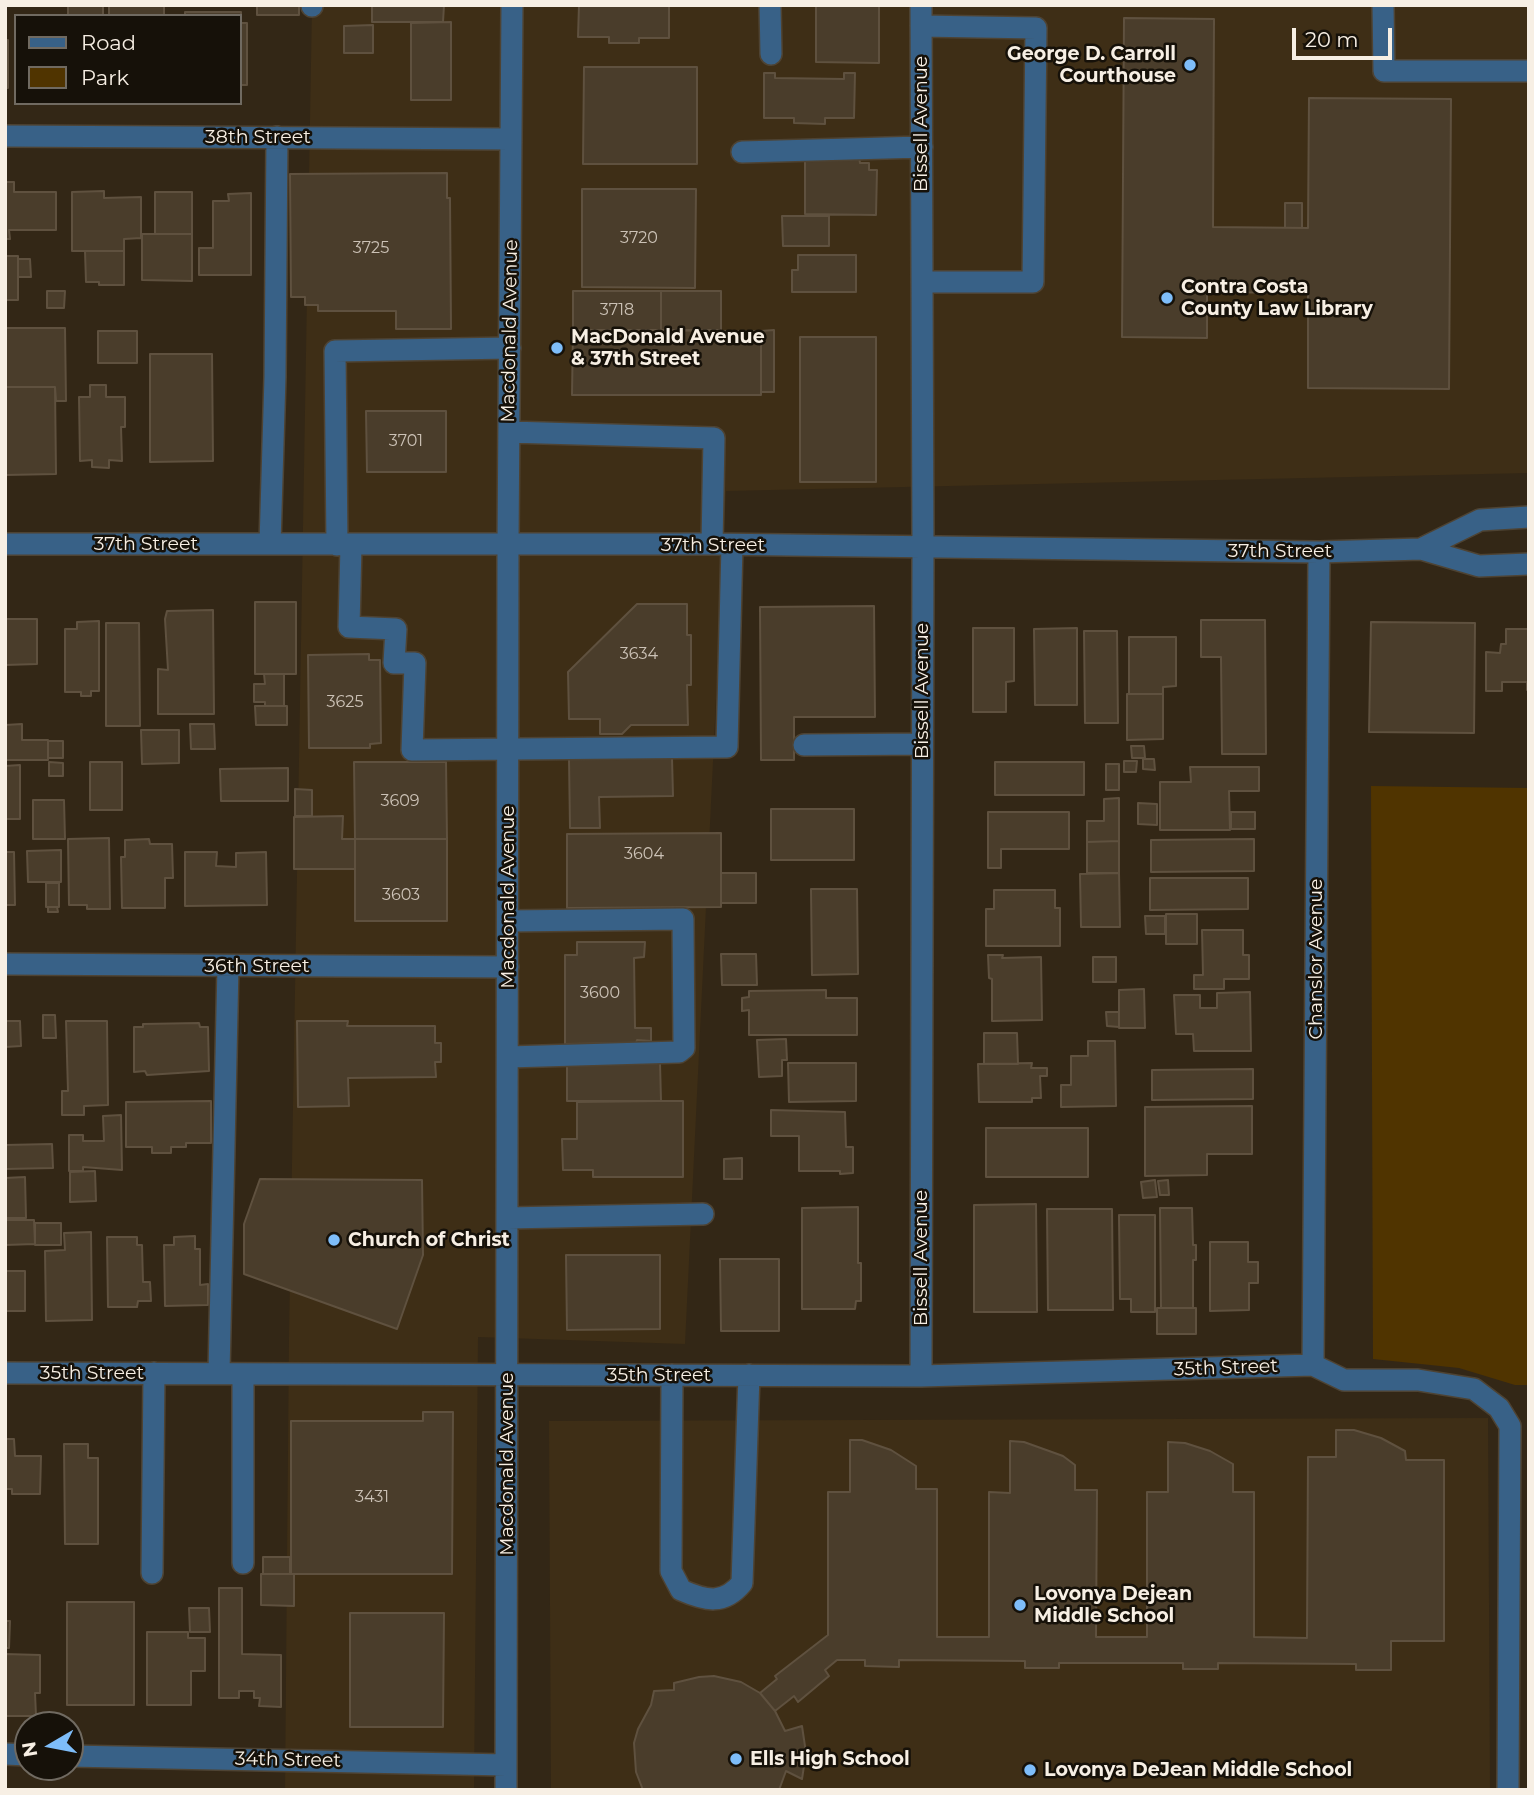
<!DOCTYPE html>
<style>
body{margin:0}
#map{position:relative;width:1534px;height:1795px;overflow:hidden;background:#332716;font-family:Montserrat,sans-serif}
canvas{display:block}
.frame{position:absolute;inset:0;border:7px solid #f7efe4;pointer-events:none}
.legend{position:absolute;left:14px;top:14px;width:228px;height:91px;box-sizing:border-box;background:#161109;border:2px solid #706a61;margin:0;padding:9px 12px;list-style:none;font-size:21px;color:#f7efe4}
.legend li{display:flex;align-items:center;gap:14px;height:35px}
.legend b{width:35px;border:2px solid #706a61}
.north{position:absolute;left:14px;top:1711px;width:70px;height:70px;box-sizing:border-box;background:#161109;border:2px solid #706a61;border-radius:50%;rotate:260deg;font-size:19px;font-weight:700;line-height:28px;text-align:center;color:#f7efe4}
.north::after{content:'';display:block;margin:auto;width:24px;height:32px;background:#7ebdf9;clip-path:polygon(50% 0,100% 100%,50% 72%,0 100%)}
.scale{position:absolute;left:1292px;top:28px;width:100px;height:32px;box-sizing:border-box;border:4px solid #f7efe4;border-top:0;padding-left:9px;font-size:21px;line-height:24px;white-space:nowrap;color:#f7efe4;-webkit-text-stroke:5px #161109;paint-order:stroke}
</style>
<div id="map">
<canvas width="1534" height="1795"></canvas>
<div class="frame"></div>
<ul class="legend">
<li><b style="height:9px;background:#386187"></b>Road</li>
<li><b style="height:19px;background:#503400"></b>Park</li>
</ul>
<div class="north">N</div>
<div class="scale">20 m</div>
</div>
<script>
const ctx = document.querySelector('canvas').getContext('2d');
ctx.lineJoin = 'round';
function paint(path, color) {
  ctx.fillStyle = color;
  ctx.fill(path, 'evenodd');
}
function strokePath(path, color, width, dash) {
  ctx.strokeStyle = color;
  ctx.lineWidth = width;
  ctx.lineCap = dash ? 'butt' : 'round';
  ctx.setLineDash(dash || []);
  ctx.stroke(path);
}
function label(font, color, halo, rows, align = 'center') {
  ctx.font = font + ' Montserrat,sans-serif';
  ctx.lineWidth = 5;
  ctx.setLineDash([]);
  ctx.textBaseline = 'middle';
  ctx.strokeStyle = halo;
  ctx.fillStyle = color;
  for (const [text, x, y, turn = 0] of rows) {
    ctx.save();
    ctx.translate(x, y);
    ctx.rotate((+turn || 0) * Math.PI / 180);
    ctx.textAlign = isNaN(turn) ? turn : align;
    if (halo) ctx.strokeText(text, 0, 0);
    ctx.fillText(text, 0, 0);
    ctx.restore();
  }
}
const built = new Path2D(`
 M312,5H1529V473L726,491L685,1344L478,1337L474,1790H285L289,1337Z
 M1488,1418L1490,1790H551L549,1421Z`);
const green = new Path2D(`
 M1371,786L1529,788V1385H1515L1459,1368L1373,1359Z`);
const building = new Path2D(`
 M68,5H103V16H68Z
 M109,5H164V16H109Z
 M257,5H299V15H257Z
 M372,5H444L443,22H372Z
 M579,5H669V38H639V43H609V37H578Z
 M816,5H879V63L816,62Z
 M185,12H241V23H247V85H240V16H185Z
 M1124,18L1214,19L1213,227L1308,228L1309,98L1451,99L1449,389L1308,388V293L1207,292V338L1122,337Z
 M451,22V100H411V23Z
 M373,25V53H344V26Z
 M5,40H8V88H5Z
 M584,67H697V164H583Z
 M764,73H775V78L844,79V73H855L854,118H825V124L794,123V118H764Z
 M805,156L859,157L860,163H869V170H877L876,215L805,214Z
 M447,173V198H450L451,329H396V311H318V305H305V297H291L290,174Z
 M5,182H14V192H56V230H9L10,239H5Z
 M582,189H696L695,288L582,287Z
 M104,191V198L141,197V238L124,239V251H72V192Z
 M155,192H192V234H155Z
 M251,193V275H199V248H213V201H229L228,194Z
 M1285,203H1302V228H1285Z
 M782,216H829V246H783Z
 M142,234H192V281L142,280Z
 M85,251H124V285H99V282H86Z
 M798,255H856V292H792V270H798Z
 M5,256H18V300H5Z
 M18,259H30L31,277H18Z
 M47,291H65L64,308H47Z
 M573,291H661V330H573Z
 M661,291H721V330H661Z
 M5,328H65L66,401H56L55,387H5Z
 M573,330L761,331V395H572Z
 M774,330V392H761V331Z
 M98,331H137V363H98Z
 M800,337H876V482H800Z
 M150,354H212L213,461L150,462Z
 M90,385H106V397H125V427H121L122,461L109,460V468L92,467V460L80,461L79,397H90Z
 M5,387H55L56,474L5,475Z
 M366,411H446V472H367Z
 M255,602H296V674H255Z
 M637,604H687V635H691V685H687L688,725H631L622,734H600V719H569L568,672Z
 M874,606L875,717H794V760H761L760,607Z
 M213,610L214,714H158V669L168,670L165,619L167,611Z
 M5,619H37V664L5,665Z
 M1201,620H1265L1266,754H1222L1221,657H1201Z
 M99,621V691H91V696H81V692H65V629H77V622Z
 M1371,622L1475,623L1474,733L1369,732Z
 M106,623H139L140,726H106Z
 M973,628H1014V681L1006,682V712H973Z
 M1077,628V705H1035L1034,629Z
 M1506,629H1529V690H1527V682H1502V691H1486V652L1500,653L1501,644H1506Z
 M1084,631H1117L1118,723H1085Z
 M1129,637H1176V686L1163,687V694H1129Z
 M369,654V660H380L381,743L370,744V748H309L308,655Z
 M264,674H284V706H265V702H254V684H265Z
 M1127,694H1163V739L1127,740Z
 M255,706H287V725H256Z
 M22,724V740H48V760H5V725Z
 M190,724H214L215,749H191Z
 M141,730H179V763L142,764Z
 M48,741H63V758H48Z
 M1131,746H1144L1145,758H1132Z
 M569,758H672L673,796L599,797L600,828H570Z
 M1143,759H1154L1155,770L1143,769Z
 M1124,761H1137L1136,772H1124Z
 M49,762L63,763V776H49Z
 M90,762H122V810H90Z
 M354,762H446L447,839H355Z
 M995,762H1084V795H995Z
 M1106,764H1119V790H1106Z
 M20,765V819H5V766Z
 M1190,767H1259V791H1229L1230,830H1160V782H1191Z
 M288,768V801H221L220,769Z
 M295,789L312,790V816H295Z
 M1119,798V841L1087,842V821H1104V799Z
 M33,800H64L65,839H33Z
 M1138,803L1157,804V825L1138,824Z
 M771,809H854V860H771Z
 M988,812H1069V849H1001V868H988Z
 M1231,812H1255V829H1231Z
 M343,816L342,839H355V869H294V817Z
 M721,833V907L567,908V834Z
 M109,838L110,909H87V905H69L68,839Z
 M149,839L150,844H172L173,878H165V908H122L121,857H125V840Z
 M355,839H447V921H355Z
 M1254,839V871L1151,872V840Z
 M1119,841V873H1087V842Z
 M61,850V882H28L27,851Z
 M5,852H14L15,905H5Z
 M185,852H217L216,866L236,867V853L266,852L267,905L185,906Z
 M721,873H756V903H721Z
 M1119,873L1120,927H1081L1080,874Z
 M1150,878H1248V909L1150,910Z
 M46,883H59V907H46Z
 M811,889H857L858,974L812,975Z
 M994,890H1055V908H1060V946H986V909H994Z
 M48,907H57L58,912H48Z
 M1166,914H1197V944H1166Z
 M1145,916H1165V934H1146Z
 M1202,930H1243V955H1249V979H1224V989H1194V975H1203Z
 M577,942H645L644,957L634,958L635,1028H651V1041L637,1040L636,1043L565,1044V955H577Z
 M721,954H756L757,985H722Z
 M988,955H1003L1002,958L1041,957L1042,1020L992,1021V979L989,978Z
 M1093,957H1116V982H1093Z
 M1144,989L1145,1028H1119V990Z
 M826,990V998H857V1035H749V1010L742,1011V998L749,997V991Z
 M1250,992L1251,1051H1194L1193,1034H1176L1174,995H1200V1008H1217V993Z
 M1106,1012H1119V1027L1107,1026Z
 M43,1015H55L56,1038H43Z
 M5,1021H20L21,1046L5,1047Z
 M66,1021H107L108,1105L84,1106V1115H62V1091H68Z
 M297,1021H348L347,1026H435V1043H441V1062H435L436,1077L348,1078L349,1106L298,1107Z
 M199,1023L200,1027H208L209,1071L147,1075L145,1071L134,1072V1027H143V1024Z
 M984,1033H1017L1018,1064H984Z
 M786,1039L787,1060H782V1076L759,1077L757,1040Z
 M1088,1041H1115L1116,1106L1061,1107V1085H1071V1056H1088Z
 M567,1063H660L661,1101H567Z
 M788,1063H856V1101L789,1102Z
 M1032,1063L1031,1068H1047V1076H1040L1041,1098H1032V1102H979L978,1064Z
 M1253,1069V1099L1152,1100V1070Z
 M211,1101V1143H186V1147H171V1153H152V1147H126V1102Z
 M661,1101H683V1177H593V1170H563L562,1139H577V1102Z
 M1252,1106V1154H1207V1175L1145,1176V1107Z
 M771,1110L845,1112L846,1147H853V1173L840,1174V1171H799V1136H771Z
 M121,1115L122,1170L83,1167V1171H69V1135H83V1141H104L103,1116Z
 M986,1128H1088V1177H986Z
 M52,1144L53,1168L5,1169V1145Z
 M742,1158V1179H724V1159Z
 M95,1171L96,1201L70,1202V1172Z
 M25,1177L26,1218H5V1178Z
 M260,1179L422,1180L423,1255L397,1329L244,1274V1224Z
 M1155,1180L1157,1197L1143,1198L1141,1182Z
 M1168,1180L1169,1195H1160L1158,1181Z
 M1036,1204L1037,1312H974V1205Z
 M858,1207V1263H861V1301H856L855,1309H802V1208Z
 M1160,1208H1192L1193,1245H1196V1260H1193V1308H1161Z
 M1047,1209H1112L1113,1310H1048Z
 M1119,1215H1155V1312H1131V1299H1120Z
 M5,1220H34L35,1244L5,1245Z
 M35,1223H61V1245H35Z
 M91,1232L92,1320L46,1321L45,1251L65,1250L64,1233Z
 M195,1236V1249H200V1285L208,1284V1305L165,1306L164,1245H174V1237Z
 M107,1237H137V1245H142L143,1282H150L151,1301H138L137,1307H108Z
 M1210,1242H1248V1262H1258V1283H1249V1310L1210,1311Z
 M566,1255H660V1329L567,1330Z
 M720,1259H779V1331H721Z
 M5,1271H25V1311H5Z
 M1157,1308H1196V1334H1157Z
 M423,1412H453L452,1574H291V1421H423Z
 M1336,1430H1354L1381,1438L1405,1451L1406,1460H1444V1641H1391V1670H1356V1664L1218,1663V1669H1183V1663H1059V1668H1025V1661L899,1660V1667L865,1666V1660H837L825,1670L829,1676L798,1702L794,1696L775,1711L760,1693L777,1679L775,1676L828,1635V1492H850V1440H862L891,1450L916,1466V1489H937V1637H989V1492L1010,1493V1441L1024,1442L1063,1456L1075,1465V1490H1097L1096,1637H1147V1492H1168V1442L1185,1443L1210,1451L1233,1464V1492H1254V1637L1307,1638L1308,1457H1336Z
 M5,1439H14L15,1456H41L40,1494H12V1489H5Z
 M64,1444H88V1458H98V1544H65Z
 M263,1557H290V1574H263Z
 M261,1574H294V1606L261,1605Z
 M219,1588H242V1654L281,1655V1707L259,1706L260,1698H254V1691H239V1698H219Z
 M67,1602H134V1705H67Z
 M189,1608H209L210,1632H190Z
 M350,1613H444L443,1727H350Z
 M5,1621H10L9,1648H5Z
 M147,1632H188V1638H205V1671H191V1705H147Z
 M5,1654L40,1655V1693H35L36,1716H5Z
 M714,1676L741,1682L760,1693L775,1711L785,1731L802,1726L806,1753L802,1779L786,1771L779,1790H643L636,1772L634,1743L638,1729L651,1705L654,1691L674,1690V1683L699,1677Z`);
const minor = new Path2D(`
 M770,5L771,54
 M1383,5L1384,71H1529
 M312,6V5
 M921,26L1036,28L1033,282H922
 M5,136L511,139
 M742,152L922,147
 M509,432L714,438L712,544
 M5,544H712L1319,552L1421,549L1479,566L1529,564
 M270,544L275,377L277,137
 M337,545L335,351L510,348
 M351,545L349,627L396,629L394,663H415L412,750L727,747L732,545
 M1421,549L1480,520L1529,517
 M804,745L922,744
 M508,921L683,919L684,1048L679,1052L508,1057
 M5,964L508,967
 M508,1218L703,1214
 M1313,1365L1319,552
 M5,1373L921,1376L1313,1365L1344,1380H1418L1474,1389L1499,1408L1510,1426L1508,1790
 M219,1373L228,966
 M243,1374V1563
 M672,1375L671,1571L681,1590C706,1601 724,1605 742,1583L749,1375
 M921,1376L923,548L921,5
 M152,1573L154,1373
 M5,1754L28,1755
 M70,1756L506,1765
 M506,1790L508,544L512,5`);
const markers = [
 [1190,65,7,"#7ebdf9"],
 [1167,298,7,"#7ebdf9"],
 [557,348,7,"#7ebdf9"],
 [334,1240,7,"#7ebdf9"],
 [1020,1605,7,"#7ebdf9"],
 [736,1759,7,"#7ebdf9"],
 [1030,1770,7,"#7ebdf9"]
];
const numberNames = [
 ["3720",639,238],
 ["3725",371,248],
 ["3718",617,310],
 ["3701",406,441],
 ["3634",639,654],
 ["3625",345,702],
 ["3609",400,801],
 ["3604",644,854],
 ["3603",401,895],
 ["3600",600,993],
 ["3431",372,1497]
];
const poiNames = [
 ["George D. Carroll",1176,54,"right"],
 ["Courthouse",1176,76,"right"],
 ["Contra Costa",1181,287],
 ["County Law Library",1181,309],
 ["MacDonald Avenue",571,337],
 ["& 37th Street",571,359],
 ["Church of Christ",348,1240],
 ["Lovonya Dejean",1034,1594],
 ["Middle School",1034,1616],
 ["Ells High School",750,1759],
 ["Lovonya DeJean Middle School",1044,1770]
];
const streetNames = [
 ["Bissell Avenue",921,124,-90],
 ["38th Street",258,137],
 ["Macdonald Avenue",510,331,-89],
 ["37th Street",146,544],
 ["37th Street",713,545],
 ["37th Street",1280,551],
 ["Bissell Avenue",922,691,-90],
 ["Macdonald Avenue",508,897,-90],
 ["Chanslor Avenue",1316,959,-90],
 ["36th Street",257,966],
 ["Bissell Avenue",921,1258,-90],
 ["35th Street",1226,1368,-2],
 ["35th Street",92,1373],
 ["35th Street",659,1375],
 ["Macdonald Avenue",507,1464,-90],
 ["34th Street",288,1760,1]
];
paint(built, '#3e2e16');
paint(green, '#503400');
paint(building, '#4a3d2b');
strokePath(building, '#5f513f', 2);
strokePath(minor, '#4e4333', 24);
strokePath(minor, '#386187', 21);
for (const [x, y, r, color] of markers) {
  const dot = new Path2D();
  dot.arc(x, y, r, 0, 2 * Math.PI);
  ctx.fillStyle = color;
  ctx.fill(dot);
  strokePath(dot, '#161109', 2.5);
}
label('16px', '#ccc2b6', null, numberNames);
label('bold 19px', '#f7efe4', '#161109', poiNames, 'left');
label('19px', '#f7efe4', '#161109', streetNames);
</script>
